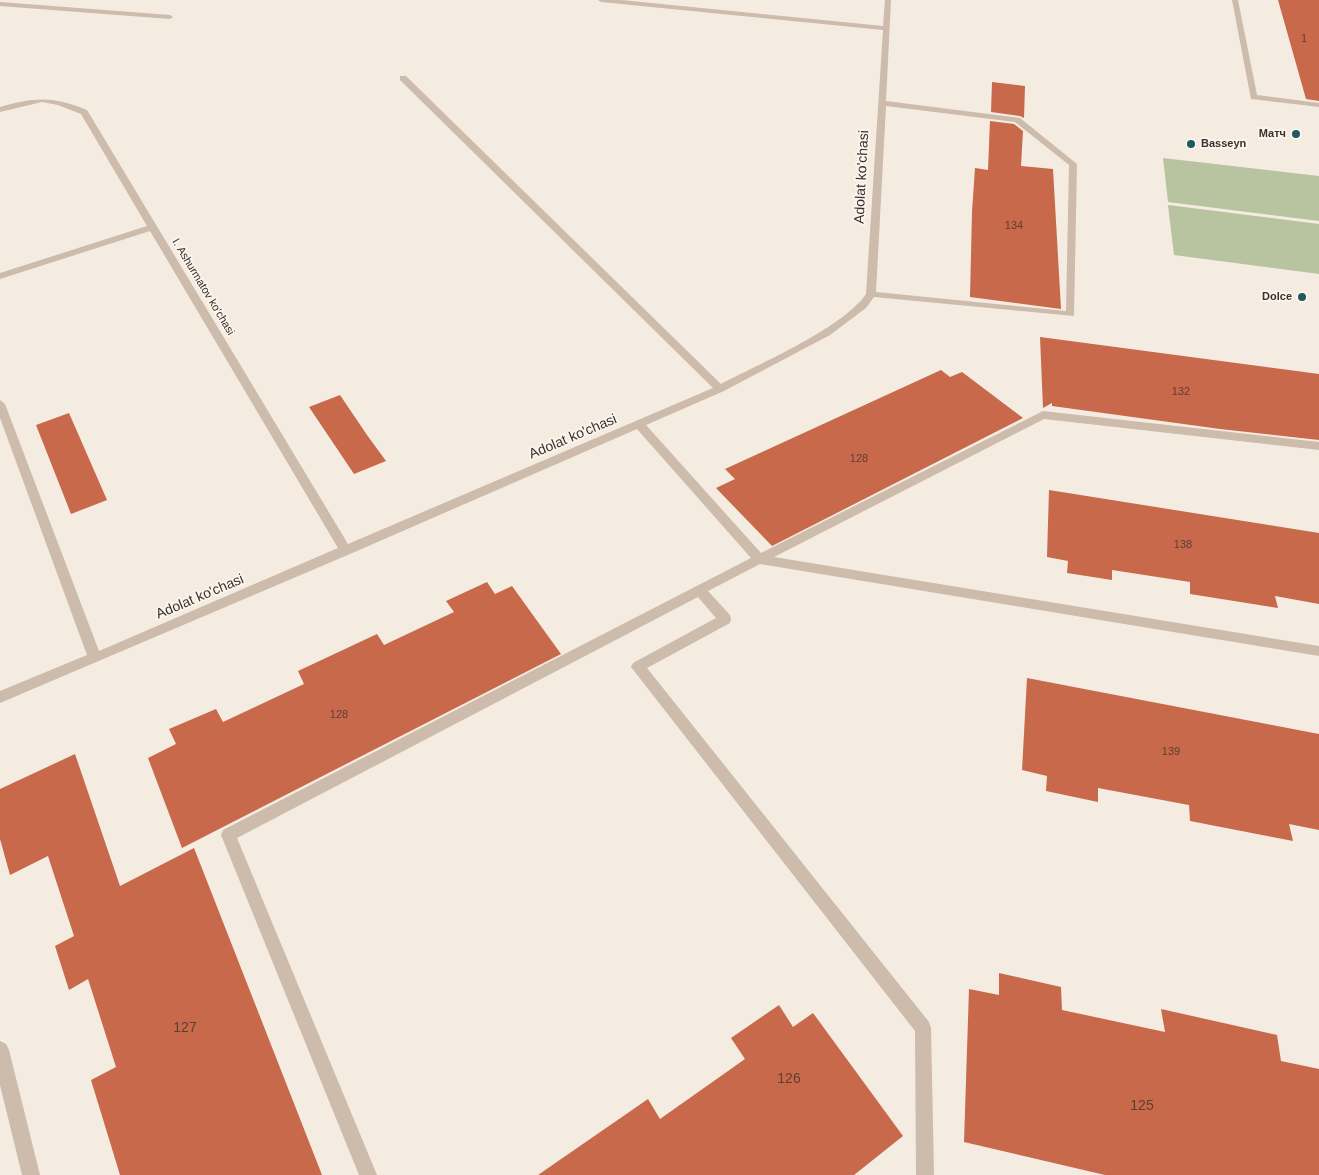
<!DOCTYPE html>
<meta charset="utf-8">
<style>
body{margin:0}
canvas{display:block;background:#f4ebe1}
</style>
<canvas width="1319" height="1175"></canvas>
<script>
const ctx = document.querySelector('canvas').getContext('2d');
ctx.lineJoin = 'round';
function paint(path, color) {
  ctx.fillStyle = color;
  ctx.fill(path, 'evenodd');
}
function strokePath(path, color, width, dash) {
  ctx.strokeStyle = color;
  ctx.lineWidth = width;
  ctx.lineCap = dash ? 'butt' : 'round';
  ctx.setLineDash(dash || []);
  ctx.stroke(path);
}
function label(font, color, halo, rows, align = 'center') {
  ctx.font = font + ' Helvetica,sans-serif';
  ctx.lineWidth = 4;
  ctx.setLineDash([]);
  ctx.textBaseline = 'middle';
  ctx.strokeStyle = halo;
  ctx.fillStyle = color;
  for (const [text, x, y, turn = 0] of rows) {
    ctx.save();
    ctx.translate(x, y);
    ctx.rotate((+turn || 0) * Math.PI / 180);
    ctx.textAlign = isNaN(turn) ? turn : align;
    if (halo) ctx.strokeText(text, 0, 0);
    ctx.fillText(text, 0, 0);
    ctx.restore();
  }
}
const green = new Path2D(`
 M1163,158L1319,176V221L1168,202Z
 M1168,205L1319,224V274L1174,255Z`);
const building = new Path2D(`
 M1278,0H1319V101L1306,99Z
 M992,82L1025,86L1024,118L1020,116L991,112Z
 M990,121L1014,124L1023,131L1021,166L1053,169L1061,309L970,297L972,212L975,168L988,170Z
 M1040,337L1319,374V440L1220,429L1052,406V403L1043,408Z
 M941,370L950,377L962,372L1023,418L772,546L716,488L735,479L725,469Z
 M340,395L367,435L386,461L354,474L309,407Z
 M69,413L107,500L71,514L36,425Z
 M1049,490L1319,533V604L1275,596L1278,608L1190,594V582L1112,570V580L1067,573L1068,561L1047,557Z
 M487,582L495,594L512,586L561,654L182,848L148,758L176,744L169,729L216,709L223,722L304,684L298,671L377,634L384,645L454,612L446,601Z
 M1027,678L1319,734V830L1289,824L1293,841L1190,821L1189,805L1098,788V802L1046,791L1047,776L1022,770Z
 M75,754L120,886L194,848L322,1175H120L91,1080L116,1067L88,979L69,990L55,946L74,936L48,856L10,875L0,839V789Z
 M999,973L1061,987L1062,1010L1165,1032L1161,1009L1277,1035L1281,1061L1319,1069V1175H1105L964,1142L969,989L999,995Z
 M779,1005L793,1027L813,1013L903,1136L854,1175H538L648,1099L660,1119L745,1059L731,1038Z`);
const minor = new Path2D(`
 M598,0H621L883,26L885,0H891L886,101L1020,118L1077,164L1074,316L874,297L866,308L830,335L724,391L646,425L761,553L1043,411L1319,442V450L1044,419L774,557L1319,646V656L760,564L708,591L730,615L731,619L730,623L647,668L929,1022L931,1028L934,1175H916L915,1031L631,667L633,663L716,618L698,597L237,838L377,1175H359L221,835L223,830L751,558L637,429L350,554L0,703V691L87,655L0,418V400L5,404L99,651L338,548L150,231L0,279V273L147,226L81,114L58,105L42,102L0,112V107C35,97 53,96 87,110L348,544L713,388L400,80V76H406L721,384C759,364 843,328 866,294L883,30L601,2ZM886,106L1015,122L1069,165L1066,311L876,292Z
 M1232,0H1238L1257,95L1319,103V107L1251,99Z
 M0,2L170,15L173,17L170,19L0,6Z
 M0,1041L6,1044L9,1050L40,1175H22L0,1085Z`);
const markers = [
 [1296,134,5,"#1f5a5e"],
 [1191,144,5,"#1f5a5e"],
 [1302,297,5,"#1f5a5e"]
];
const numberNames = [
 ["1",1304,39],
 ["134",1014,226],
 ["132",1181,392],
 ["128",859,459],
 ["138",1183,545],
 ["128",339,715],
 ["139",1171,752]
];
const farPoinames = [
 ["Матч",1286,134],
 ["Basseyn",1201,144,"left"],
 ["Dolce",1292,297]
];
const farStreetnames = [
 ["I. Ashurmatov ko'chasi",203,287,59]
];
const streetNames = [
 ["Adolat ko'chasi",862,177,-87],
 ["Adolat ko'chasi",573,437,-23],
 ["Adolat ko'chasi",200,597,-23]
];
const nearNumbernames = [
 ["127",185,1028],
 ["126",789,1079],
 ["125",1142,1106]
];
paint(green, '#b8c4a0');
paint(building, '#c8694b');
paint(minor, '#cdbbac');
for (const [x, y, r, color] of markers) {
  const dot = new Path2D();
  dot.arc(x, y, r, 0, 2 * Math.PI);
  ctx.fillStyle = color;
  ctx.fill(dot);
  strokePath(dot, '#fbf5ee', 2);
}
label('11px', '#5e3e33', null, numberNames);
label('bold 11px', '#3b302b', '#fbf5ee', farPoinames, 'right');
label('11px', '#3b302b', '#fbf5ee', farStreetnames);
label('14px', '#3b302b', '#fbf5ee', streetNames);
label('14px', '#5e3e33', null, nearNumbernames);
</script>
